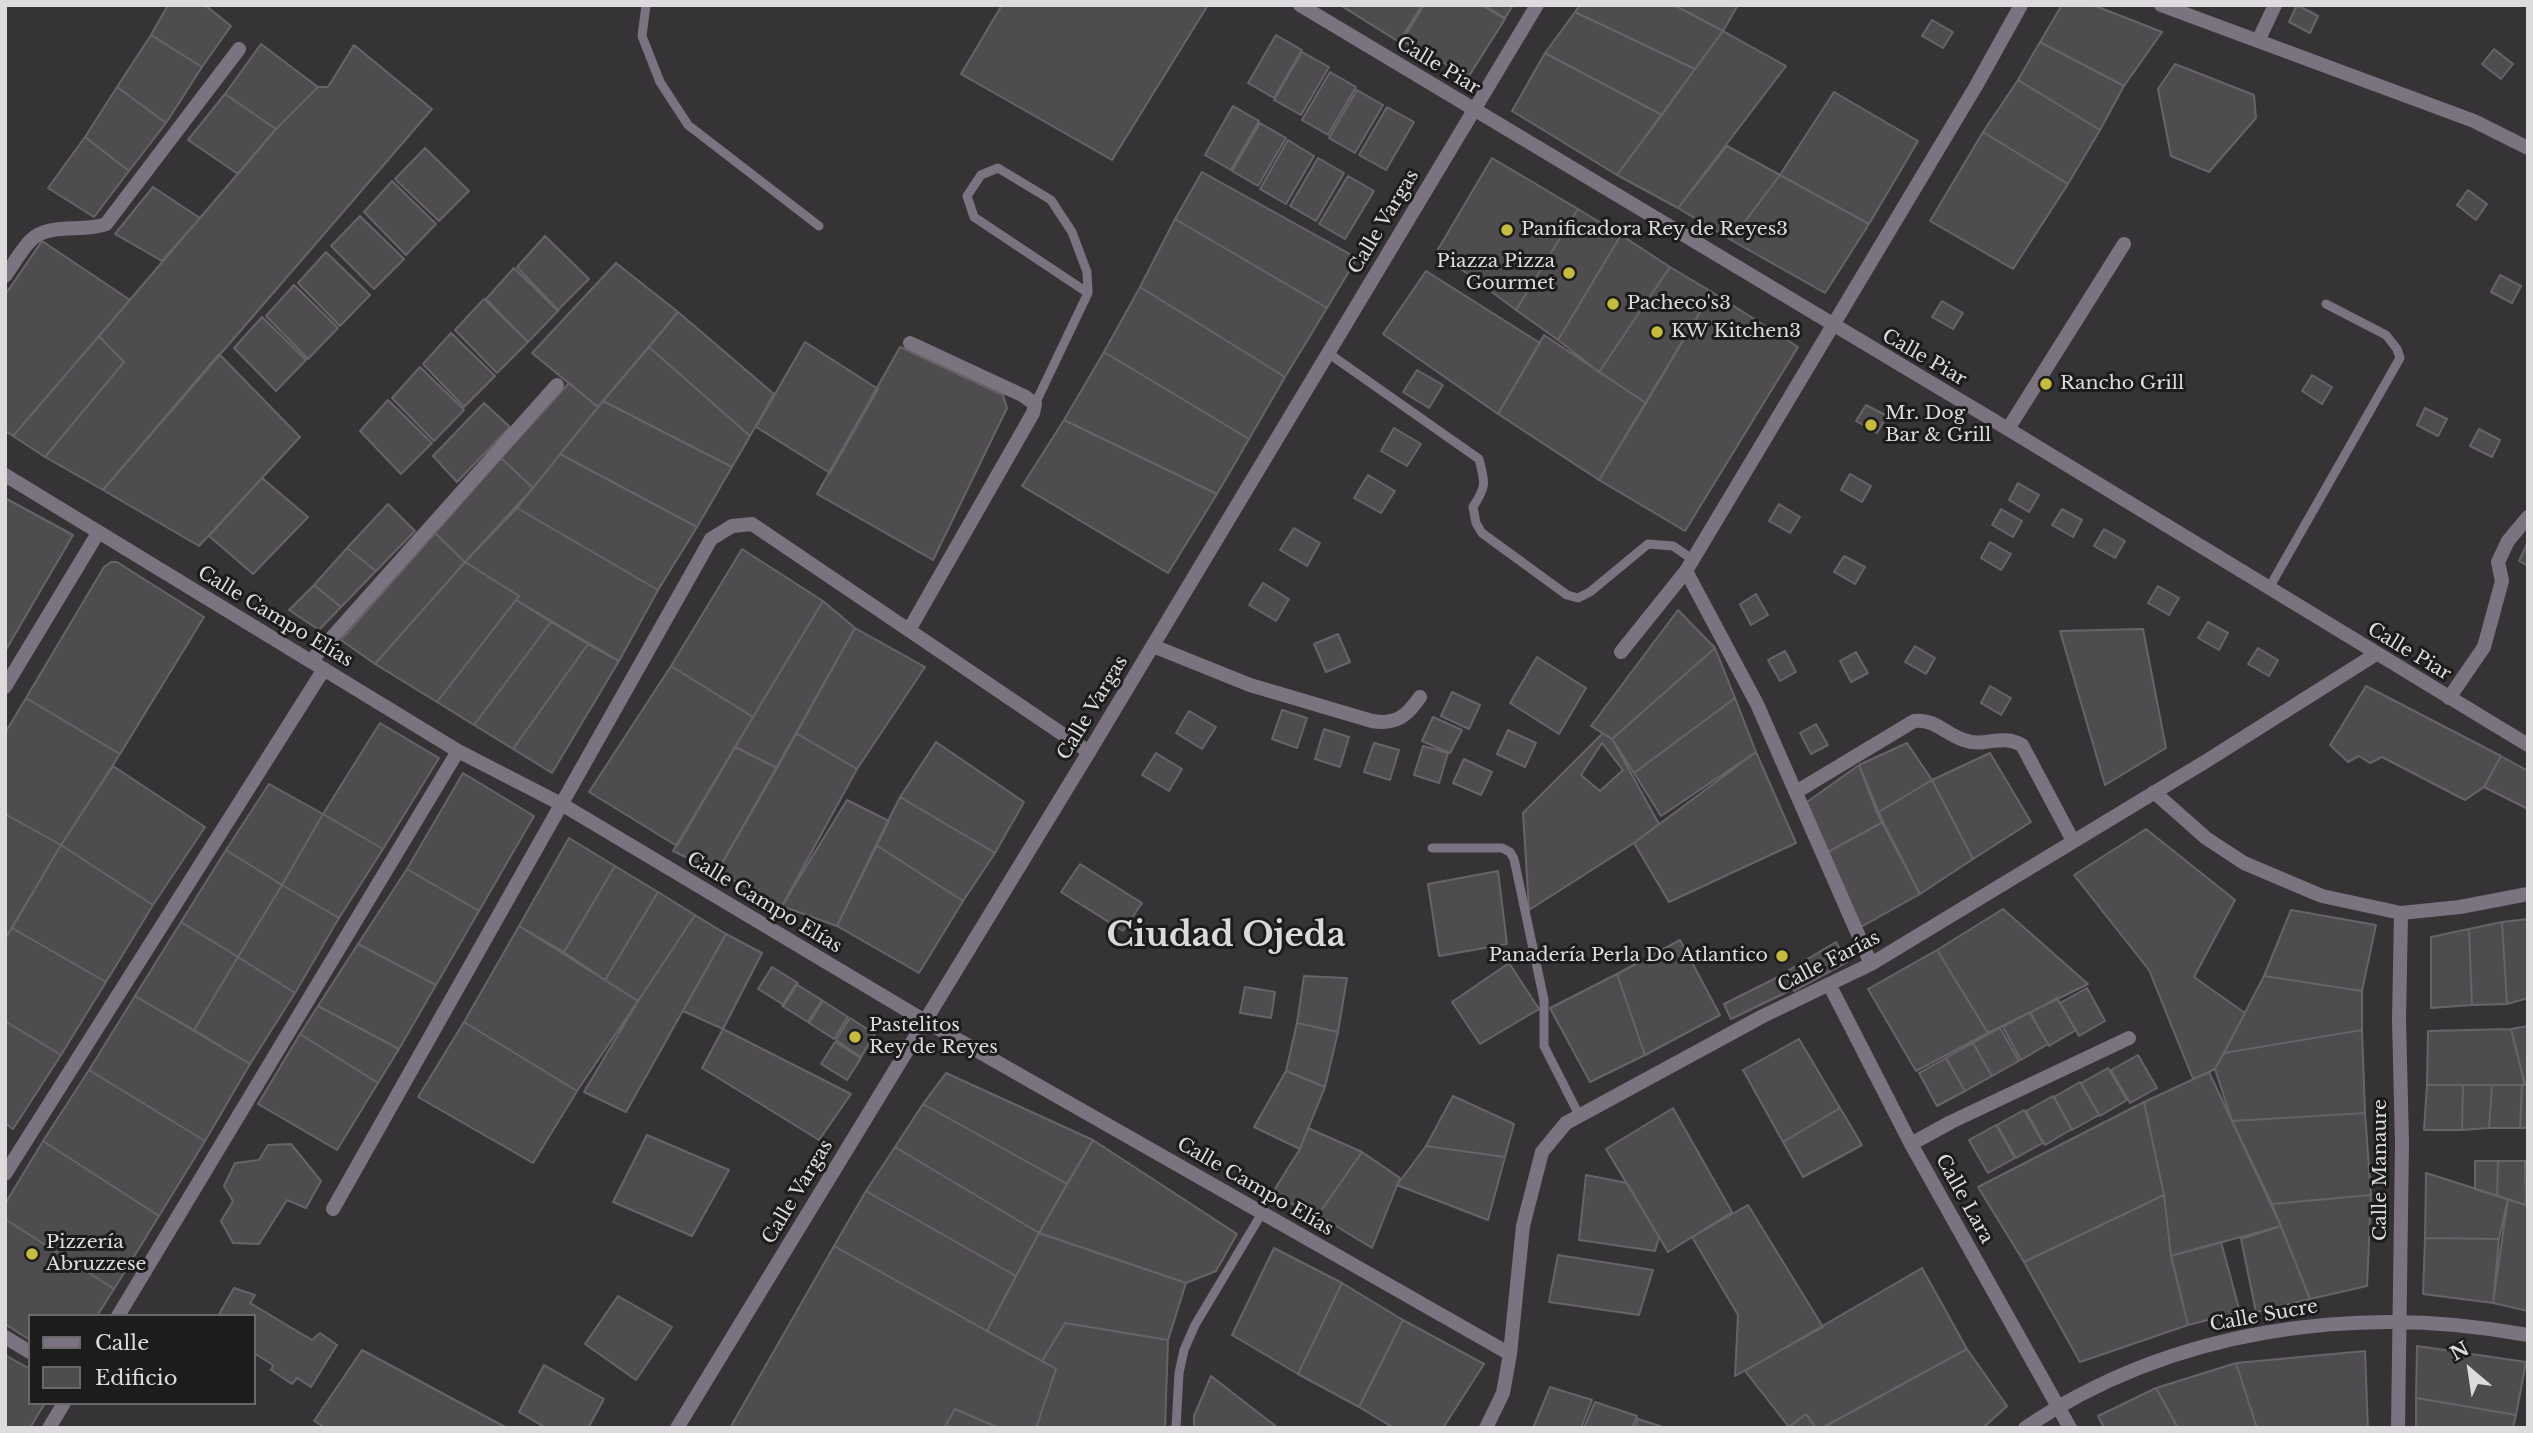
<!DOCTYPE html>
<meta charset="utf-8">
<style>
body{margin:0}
#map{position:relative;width:2533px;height:1433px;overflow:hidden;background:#363337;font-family:"Libre Baskerville",serif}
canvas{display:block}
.frame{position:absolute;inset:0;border:7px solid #dddbdd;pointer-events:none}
.legend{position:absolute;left:28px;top:1314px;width:228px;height:91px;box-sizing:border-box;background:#1d1c1d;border:2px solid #6a686a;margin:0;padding:9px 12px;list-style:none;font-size:21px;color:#dddbdd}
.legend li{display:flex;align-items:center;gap:14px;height:35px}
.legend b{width:35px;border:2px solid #6a686a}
.north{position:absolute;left:2435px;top:1335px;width:70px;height:70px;-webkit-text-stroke:5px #1d1c1d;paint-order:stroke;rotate:331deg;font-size:19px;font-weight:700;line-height:28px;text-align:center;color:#dddbdd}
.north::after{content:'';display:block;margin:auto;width:24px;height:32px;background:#dddbdd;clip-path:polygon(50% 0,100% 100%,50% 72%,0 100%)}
</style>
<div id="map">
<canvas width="2533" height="1433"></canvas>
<div class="frame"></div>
<ul class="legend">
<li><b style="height:9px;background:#7c7380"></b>Calle</li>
<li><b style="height:19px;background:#4e4c4f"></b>Edificio</li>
</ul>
<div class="north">N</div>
</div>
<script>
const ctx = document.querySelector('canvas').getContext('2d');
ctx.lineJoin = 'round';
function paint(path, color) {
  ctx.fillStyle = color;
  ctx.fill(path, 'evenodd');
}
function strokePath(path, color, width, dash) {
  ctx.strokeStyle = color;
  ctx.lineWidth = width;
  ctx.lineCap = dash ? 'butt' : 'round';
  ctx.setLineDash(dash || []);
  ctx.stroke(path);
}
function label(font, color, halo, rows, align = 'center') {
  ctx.font = font + ' "Libre Baskerville",serif';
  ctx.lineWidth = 6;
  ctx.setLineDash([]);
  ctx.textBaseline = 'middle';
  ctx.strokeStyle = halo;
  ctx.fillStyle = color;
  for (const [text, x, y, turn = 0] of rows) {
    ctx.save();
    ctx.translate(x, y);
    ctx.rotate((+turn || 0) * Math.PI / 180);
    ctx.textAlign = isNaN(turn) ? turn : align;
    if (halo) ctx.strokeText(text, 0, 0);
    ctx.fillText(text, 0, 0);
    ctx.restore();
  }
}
const building = new Path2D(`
 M168,5H205L231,26L202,67L151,35Z
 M1002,5H1208L1112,160L961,74Z
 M1340,5H1422L1399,42Z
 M1424,5H1481L1505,19L1469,76L1402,41Z
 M1484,5H1513L1505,18Z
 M1580,5H1674L1723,31L1695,69L1575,12Z
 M1674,5H1738L1723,31Z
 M2062,5H2093L2162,32L2124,86L2040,42Z
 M2297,5L2318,16L2310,33L2289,22Z
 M1575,12L1695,69L1662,115L1545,53Z
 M1932,20L1953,32L1943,48L1922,36Z
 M1723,31L1786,66L1678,208L1617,175Z
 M151,35L202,67L166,123L117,87Z
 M1276,35L1302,50L1274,98L1248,83Z
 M2040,42L2124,86L2100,130L2018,80Z
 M261,44L318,87L276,129L225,94Z
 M354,45L432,109L103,490L45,457L124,362L99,336L276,129L318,87H328Z
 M2494,49L2513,64L2501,79L2482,64Z
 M1302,52L1329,67L1301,115L1274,100Z
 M1545,53L1662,115L1617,175L1512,111Z
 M2175,64L2254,95L2256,118L2209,172L2171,156L2158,89Z
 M1330,72L1356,87L1328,135L1302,120Z
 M2018,80L2100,130L2068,184L1983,132Z
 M117,87L166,123L129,171L85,137Z
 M1357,90L1383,105L1355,153L1329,138Z
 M1834,92L1918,141L1869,224L1780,175Z
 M225,94L276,129L238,174L188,140Z
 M1233,106L1259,121L1231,170L1205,155Z
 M1387,107L1414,122L1386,170L1359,155Z
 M1260,123L1286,138L1258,186L1232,171Z
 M1983,132L2068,184L2013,269L1930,221Z
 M85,137L129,171L94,217L48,188Z
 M1288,140L1314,156L1286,204L1260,189Z
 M1727,146L1780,175L1731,240L1678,208Z
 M425,148L469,191L439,221L395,179Z
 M1318,158L1344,173L1316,221L1290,206Z
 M1492,158L1578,209L1516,310L1437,251Z
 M1202,172L1357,258L1327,308L1175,219Z
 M1780,175L1869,224L1825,293L1731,240Z
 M1348,176L1374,191L1345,239L1319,224Z
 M392,181L436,224L406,255L364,212Z
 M153,187L200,218L162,261L115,234Z
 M2468,190L2487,204L2476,220L2457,205Z
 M1578,209L1621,235L1558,340L1516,310Z
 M360,216L404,259L374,289L331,246Z
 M1175,219L1327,308L1285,377L1140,287Z
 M1621,235L1670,267L1599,372L1558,340Z
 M545,236L589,279L558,310L517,267Z
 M42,241L130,300L13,436L5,431V295Z
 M326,252L370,295L340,326L298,283Z
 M616,263L678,312L598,407L532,353Z
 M1670,267L1712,292L1646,403L1599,372Z
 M514,268L558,311L528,342L486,299Z
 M1426,271L1540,343L1498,414L1383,334Z
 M2500,275L2521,286L2512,303L2491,292Z
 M294,285L338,328L308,359L266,316Z
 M1140,287L1285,377L1249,439L1104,352Z
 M1712,292L1798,347L1685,531L1599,480Z
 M484,299L528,342L497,373L455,330Z
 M1942,301L1963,313L1953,329L1932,317Z
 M678,312L774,394L750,436L649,347Z
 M262,317L306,360L276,391L234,348Z
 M451,333L495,376L464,407L423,364Z
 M1544,335L1646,403L1599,480L1498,414Z
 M99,336L124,362L45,457L13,436Z
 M805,342L878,389L830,473L756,427Z
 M649,347L750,436L732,467L603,401Z
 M900,347L1003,395L1007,408L933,560L817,494Z
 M1104,352L1249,439L1217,494L1064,420Z
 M219,354L300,437L199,546L103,490Z
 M420,367L464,410L434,441L392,398Z
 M1417,370L1443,385L1429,408L1403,392Z
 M2312,375L2332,387L2322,404L2302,391Z
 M569,383L598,407L533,488L501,458Z
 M388,400L432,443L401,474L360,431Z
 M603,401L732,467L697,527L560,454Z
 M484,403L510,427L457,482L433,456Z
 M1866,405L1887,416L1877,433L1856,421Z
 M2425,408L2447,419L2438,436L2417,425Z
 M1064,420L1217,494L1168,573L1022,486Z
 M1394,428L1421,444L1407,466L1381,451Z
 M2479,429L2500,440L2492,457L2470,446Z
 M560,454L697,527L658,590L517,508Z
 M501,458L533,488L465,562L435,533Z
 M1850,474L1871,486L1862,502L1841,490Z
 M1368,475L1395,491L1381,513L1354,498Z
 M262,478L308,517L253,574L209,536Z
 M2018,483L2039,495L2029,512L2009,500Z
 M5,498L73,535L7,648L5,646Z
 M388,504L415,531L376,571L347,548Z
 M1779,504L1800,517L1790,533L1769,521Z
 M517,508L658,590L619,661L516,600L519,596L465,562Z
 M2001,509L2022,521L2013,537L1992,525Z
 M2062,509L2082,520L2073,537L2052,525Z
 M1294,528L1320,543L1307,566L1280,550Z
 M2104,529L2125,541L2115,558L2094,546Z
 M435,533L465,562L375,664L341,640Z
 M1990,542L2011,554L2001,570L1981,558Z
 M2527,544L2528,545V566L2519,561Z
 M347,548L376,571L341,607L314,585Z
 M742,549L823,601L753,717L671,666Z
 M1844,556L1865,567L1855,584L1834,572Z
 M111,562H117L204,617L120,754L26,698L104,567Z
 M465,562L519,596L437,702L375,664Z
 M1263,583L1289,599L1276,621L1249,605Z
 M314,585L341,607L319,630L289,610Z
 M2158,586L2179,598L2169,615L2148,603Z
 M1756,594L1768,615L1751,625L1740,604Z
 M516,600L551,622L474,725L437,702Z
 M823,601L855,628L777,768L735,747Z
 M1678,610L1715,648L1612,739L1591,726Z
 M551,622L588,644L513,749L474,725Z
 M2208,622L2228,633L2219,650L2198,638Z
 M855,628L925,667L857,769L796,733Z
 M2143,629L2166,748L2105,785L2060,631Z
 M1338,634L1350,662L1326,672L1314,644Z
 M588,644L619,661L552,773L513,749Z
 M1915,646L1935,658L1926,674L1905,662Z
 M1715,648L1735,698L1634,773L1612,739Z
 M2258,648L2278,660L2269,676L2248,664Z
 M1785,651L1796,672L1780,681L1768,660Z
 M1856,652L1868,673L1851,682L1840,661Z
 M1537,657L1586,688L1559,734L1510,703Z
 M671,666L753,717L677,846L589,792Z
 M1990,686L2011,698L2001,715L1981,703Z
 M2366,686L2501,756L2484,787L2465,800L2382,757L2370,763L2359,756L2348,762L2330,745Z
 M1452,692L1480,705L1469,729L1441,716Z
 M26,698L120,754L61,845L5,814V733Z
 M1735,698L1756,752L1661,816L1634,773Z
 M1282,710L1307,718L1297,748L1272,739Z
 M1189,711L1216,727L1202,749L1176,733Z
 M1433,717L1462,730L1450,753L1422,741Z
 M380,723L439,758L383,849L323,814Z
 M1816,724L1828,745L1811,754L1800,733Z
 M1324,729L1349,737L1340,767L1315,759Z
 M1508,730L1536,743L1525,767L1497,754Z
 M796,733L857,769L782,906L717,872Z
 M1603,733L1612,739L1659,824L1634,843L1529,910L1523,813Z
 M936,742L1024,802L995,853L900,797Z
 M1374,743L1399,750L1390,780L1364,772Z
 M1602,743L1623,770L1600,791L1581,775Z
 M1907,743L1932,780L1877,813L1859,765Z
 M1423,746L1448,753L1439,783L1414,775Z
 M735,747L777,768L717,872L673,851Z
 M1756,752L1796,843L1669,902L1634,843Z
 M1156,753L1182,769L1169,791L1142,775Z
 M1990,753L2031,822L1973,859L1932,780Z
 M2501,756L2528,771V809L2484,787Z
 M1464,759L1492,772L1481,795L1453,783Z
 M1859,765L1883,822L1826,853L1807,802Z
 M113,766L205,827L153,905L61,845Z
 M463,773L534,816L479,911L407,869Z
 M1932,780L1973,859L1920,894L1877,813Z
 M269,784L323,814L282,885L226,850Z
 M900,797L995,853L963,901L876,845Z
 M847,800L889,821L837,926L782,906Z
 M5,814L61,845L5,939Z
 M323,814L383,849L339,918L282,885Z
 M1883,822L1920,894L1861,927L1826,853Z
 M2146,829L2235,900L2194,977L2245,1013L2215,1069L2193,1079L2149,970L2074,875Z
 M569,838L615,866L564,952L519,926Z
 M61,845L153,905L106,982L12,928Z
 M876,845L963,901L919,973L837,926Z
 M226,850L282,885L238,957L181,922Z
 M1080,864L1142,903L1123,931L1061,892Z
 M615,866L658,892L605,980L564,952Z
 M407,869L479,911L436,985L358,944Z
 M1498,871L1507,944L1439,956L1428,884Z
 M282,885L339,918L295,993L238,957Z
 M658,892L695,915L638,1001L605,980Z
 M2003,909L2088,984L1988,1033L1937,950Z
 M2291,910L2376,925L2362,991L2264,976Z
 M695,915L726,934L626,1112L584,1092L638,1001Z
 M2528,919V998L2507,1004L2502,922Z
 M181,922L238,957L194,1030L135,996Z
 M2502,922L2507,1004L2472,1005L2469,929Z
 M519,926L638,1001L577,1091L464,1022Z
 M12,928L106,982L61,1055L5,1021V939Z
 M2469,929L2472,1005L2431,1008V937Z
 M726,934L762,953L723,1029L683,1011Z
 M1680,940L1720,1015L1645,1055L1617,974Z
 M1836,942L1847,962L1794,991L1784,973Z
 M358,944L436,985L399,1049L318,1006Z
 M1937,950L1988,1033L1916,1071L1868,989Z
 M238,957L295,993L250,1064L194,1030Z
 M1509,963L1539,1009L1480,1044L1452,1002Z
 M772,967L798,983L784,1005L758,989Z
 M1617,974L1645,1055L1590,1082L1550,1008Z
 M1304,976L1347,978L1338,1032L1297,1023Z
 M1780,976L1789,991L1731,1019L1724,1004Z
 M2264,976L2362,991V1030L2224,1053Z
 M796,984L822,1000L808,1022L782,1006Z
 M1245,987L1275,992L1271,1018L1240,1013Z
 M2087,988L2105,1021L2079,1036L2060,1003Z
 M135,996L250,1064L205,1141L89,1070Z
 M2057,998L2076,1030L2049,1046L2030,1013Z
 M823,1001L848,1017L834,1039L809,1023Z
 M318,1006L399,1049L378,1083L300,1034Z
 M2030,1012L2048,1044L2021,1060L2003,1027Z
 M850,1018L875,1034L861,1057L836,1040Z
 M5,1021L61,1055L13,1129L5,1123Z
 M464,1022L577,1091L533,1163L418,1097Z
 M1297,1023L1338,1032L1325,1087L1286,1071Z
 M2528,1026V1085H2525L2511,1029Z
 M2000,1028L2019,1061L1992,1076L1973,1043Z
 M723,1029L851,1094L819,1140L702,1068Z
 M2511,1029L2525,1085H2427L2428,1031Z
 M2362,1030L2365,1113L2232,1121L2215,1069L2224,1053Z
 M300,1034L378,1083L337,1150L258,1104Z
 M1799,1039L1840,1108L1783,1142L1743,1070Z
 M835,1042L861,1058L847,1080L821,1064Z
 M1973,1043L1992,1076L1965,1091L1946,1058Z
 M2138,1055L2157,1088L2130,1103L2111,1070Z
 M1946,1058L1965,1091L1937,1106L1919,1073Z
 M2108,1068L2127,1100L2100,1116L2081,1083Z
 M89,1070L205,1141L159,1216L43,1141Z
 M1286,1071L1325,1087L1300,1149L1254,1127Z
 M2209,1072L2281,1226L2171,1256L2164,1195L2144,1102Z
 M946,1073L1093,1140L1067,1184L923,1104Z
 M2080,1082L2099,1115L2072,1130L2054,1097Z
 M2427,1085H2463L2462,1130H2424Z
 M2463,1085H2492L2489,1128L2462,1130Z
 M2492,1085H2522L2520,1128H2489Z
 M2522,1085H2528V1128H2520Z
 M1453,1096L1514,1124L1505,1157L1426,1146Z
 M2053,1096L2072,1129L2045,1145L2026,1111Z
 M2144,1102L2164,1195L2024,1262L1978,1187Z
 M923,1104L1067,1184L1039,1233L895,1147Z
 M1673,1108L1732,1212L1668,1252L1606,1149Z
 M1840,1108L1862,1145L1803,1177L1783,1142Z
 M2024,1110L2043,1143L2016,1158L1997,1125Z
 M2365,1113L2371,1195L2272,1204L2232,1121Z
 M1996,1125L2015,1158L1988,1173L1969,1140Z
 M1308,1128L1362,1152L1318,1215L1271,1195L1300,1149Z
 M647,1135L729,1170L692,1236L613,1202Z
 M1093,1140L1237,1234L1216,1271L1186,1283L1039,1233Z
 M43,1141L159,1216L114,1289L5,1219V1204Z
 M291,1144L321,1181L306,1208L287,1200L259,1244L233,1243L221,1221L233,1201L224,1186L235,1163L259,1160L268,1145Z
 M1426,1146L1505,1157L1488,1220L1397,1185Z
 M895,1147L1039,1233L1016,1276L866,1191Z
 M1362,1152L1400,1178L1372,1248L1318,1215Z
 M2475,1161H2498L2497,1196L2475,1189Z
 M2498,1161H2525L2526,1205L2497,1196Z
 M2525,1161H2528V1206L2526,1205Z
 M2426,1173L2508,1199L2499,1239L2425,1238Z
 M1586,1175L1627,1183L1659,1237L1655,1251L1579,1240Z
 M866,1191L1016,1276L987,1331L834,1246Z
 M2164,1195L2171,1256L2188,1325L2080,1362L2024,1262Z
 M2371,1195L2367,1286L2310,1299L2272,1204Z
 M2508,1199L2528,1206V1311L2493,1303Z
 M1748,1205L1823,1327L1735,1376L1738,1315L1692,1237Z
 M5,1219L114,1289L97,1316H30V1340L5,1324Z
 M2281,1226L2310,1299L2256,1312L2241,1239Z
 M1039,1233L1186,1283L1168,1340L1065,1323L1042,1361L987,1331Z
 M2425,1238L2499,1239L2493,1303L2423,1294Z
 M2221,1242L2240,1312L2188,1325L2171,1256Z
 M834,1246L1056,1369L1036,1428H999L955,1409L944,1428H730Z
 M1274,1248L1342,1283L1298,1374L1232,1335Z
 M1558,1255L1653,1270L1639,1315L1549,1302Z
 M1922,1268L1967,1349L1822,1428H1816L1806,1414L1789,1427L1745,1371Z
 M1342,1283L1403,1320L1359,1407L1298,1374Z
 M234,1288L255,1295L250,1303L312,1340L320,1333L337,1345L311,1387L297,1378L292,1384L271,1370L273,1365L254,1353V1316H218Z
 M618,1296L672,1327L636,1380L585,1344Z
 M1403,1320L1484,1364L1443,1428H1394L1359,1407Z
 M1065,1323L1168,1340L1165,1428H1036L1056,1369L1042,1361Z
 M2417,1346L2526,1362L2516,1415L2416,1398Z
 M1967,1349L2007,1406L1983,1428H1822Z
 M362,1350L507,1428H326L314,1421Z
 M2365,1351L2368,1428H2257L2236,1363Z
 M5,1355L30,1369V1403H45L30,1428H5Z
 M2236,1363L2257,1428H2178L2156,1388Z
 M544,1365L604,1399L588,1428H546L519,1412Z
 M1211,1376L1278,1428H1194V1416Z
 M1550,1387L1592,1400L1581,1428H1533Z
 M2156,1388L2178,1428H2104L2098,1416Z
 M2416,1398L2516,1415L2513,1428H2416Z
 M1595,1402L1637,1416L1632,1428H1584Z
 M955,1409L999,1428H944Z
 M1806,1414L1816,1428H1788L1789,1427Z
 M1638,1419L1666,1428H1635Z`);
const service = new Path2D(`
 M646,5L642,36L660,82L688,125L819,226
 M1328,353L1479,459C1485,483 1487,485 1473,507L1476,523L1482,533L1567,595L1578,598L1590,592L1648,544L1673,546L1692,559
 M1035,404L1088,293L1087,272L1072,232L1051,200L998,168L981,175L967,196L974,217L1088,293
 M2269,588L2400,358L2397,349L2386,335L2326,304
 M1432,848H1502L1510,852L1514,859L1544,1000V1046L1579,1115
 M1176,1428L1179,1373L1184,1350L1195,1325L1262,1213`);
const minor = new Path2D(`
 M1300,5L2008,429L2528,745
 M2161,5L2474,121L2528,148
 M2258,41L2275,5
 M5,276C13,265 21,250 31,240C49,222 84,233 106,224L239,49
 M2008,429L2124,244
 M5,475L458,751L563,805L925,1021L1510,1354
 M1686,571L1757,704L1871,964
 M909,630L1033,413L1035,404L1024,396L910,343
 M1153,646L1250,685L1372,721C1396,725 1407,716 1420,697
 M1621,652L1686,571L1976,86L2021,5
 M311,661L557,385
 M5,687L98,533
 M2449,698L2484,647L2502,581L2498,562L2508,541L2528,517
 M1796,792L1914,721C1934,718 1945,734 1964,740C1984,748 2001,733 2022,745L2073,841
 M2154,792L2206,838L2244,863L2322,896L2401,913L2460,907L2528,894
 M1830,986L1911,1144L2070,1428
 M1911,1144L1951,1122L2129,1038
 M5,1174L324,669
 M333,1209L711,539L732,526L752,524L1089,752
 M118,1316L458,751
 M5,1337L30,1352
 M49,1428L64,1403
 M1486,1428L1503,1393L1510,1354L1523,1226L1542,1152L1566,1123L1763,1016L1871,964L2208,760L2376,654
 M2025,1428C2171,1329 2356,1303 2528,1335
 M2398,1428L2402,1143L2399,1020L2401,913`);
const tertiary = new Path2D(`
 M677,1428L1089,752L1537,5`);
const markers = [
 [1507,230,7,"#c5bc3d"],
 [1569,273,7,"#c5bc3d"],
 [1613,304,7,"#c5bc3d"],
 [1657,332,7,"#c5bc3d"],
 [2046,384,7,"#c5bc3d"],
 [1871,425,7,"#c5bc3d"],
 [1782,956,7,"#c5bc3d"],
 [855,1037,7,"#c5bc3d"],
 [32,1254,7,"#c5bc3d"]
];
const streetNames = [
 ["Calle Piar",1438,66,31],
 ["Calle Vargas",1384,222,-59],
 ["Calle Piar",1924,358,30],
 ["Calle Campo Elías",275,617,31],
 ["Calle Piar",2409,652,31],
 ["Calle Vargas",1093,708,-59],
 ["Calle Campo Elías",764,903,31],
 ["Calle Farías",1829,962,-27],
 ["Calle Manaure",2381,1170,-90],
 ["Calle Campo Elías",1255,1187,30],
 ["Calle Vargas",798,1192,-59],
 ["Calle Lara",1964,1199,61],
 ["Calle Sucre",2264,1316,-10]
];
const poiNames = [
 ["Panificadora Rey de Reyes3",1521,230],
 ["Piazza Pizza",1555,262,"right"],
 ["Gourmet",1555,284,"right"],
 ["Pacheco's3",1627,304],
 ["KW Kitchen3",1671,332],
 ["Rancho Grill",2060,384],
 ["Mr. Dog",1885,414],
 ["Bar & Grill",1885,436],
 ["Panadería Perla Do Atlantico",1768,956,"right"],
 ["Pastelitos",869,1026],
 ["Rey de Reyes",869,1048],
 ["Pizzería",46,1243],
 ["Abruzzese",46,1265]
];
const townNames = [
 ["Ciudad Ojeda",1226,937]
];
paint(building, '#4e4c4f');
strokePath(building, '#676468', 2);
strokePath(service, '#7c7380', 9);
strokePath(minor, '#7c7380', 14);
strokePath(tertiary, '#7c7380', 14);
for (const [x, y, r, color] of markers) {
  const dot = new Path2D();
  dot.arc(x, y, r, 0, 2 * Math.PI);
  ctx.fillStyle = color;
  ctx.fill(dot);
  strokePath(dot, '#1d1c1d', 2.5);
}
label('19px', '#dddbdd', '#1d1c1d', streetNames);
label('19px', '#dddbdd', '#1d1c1d', poiNames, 'left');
label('bold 33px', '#dcd9dd', '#1d1c1d', townNames);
</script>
